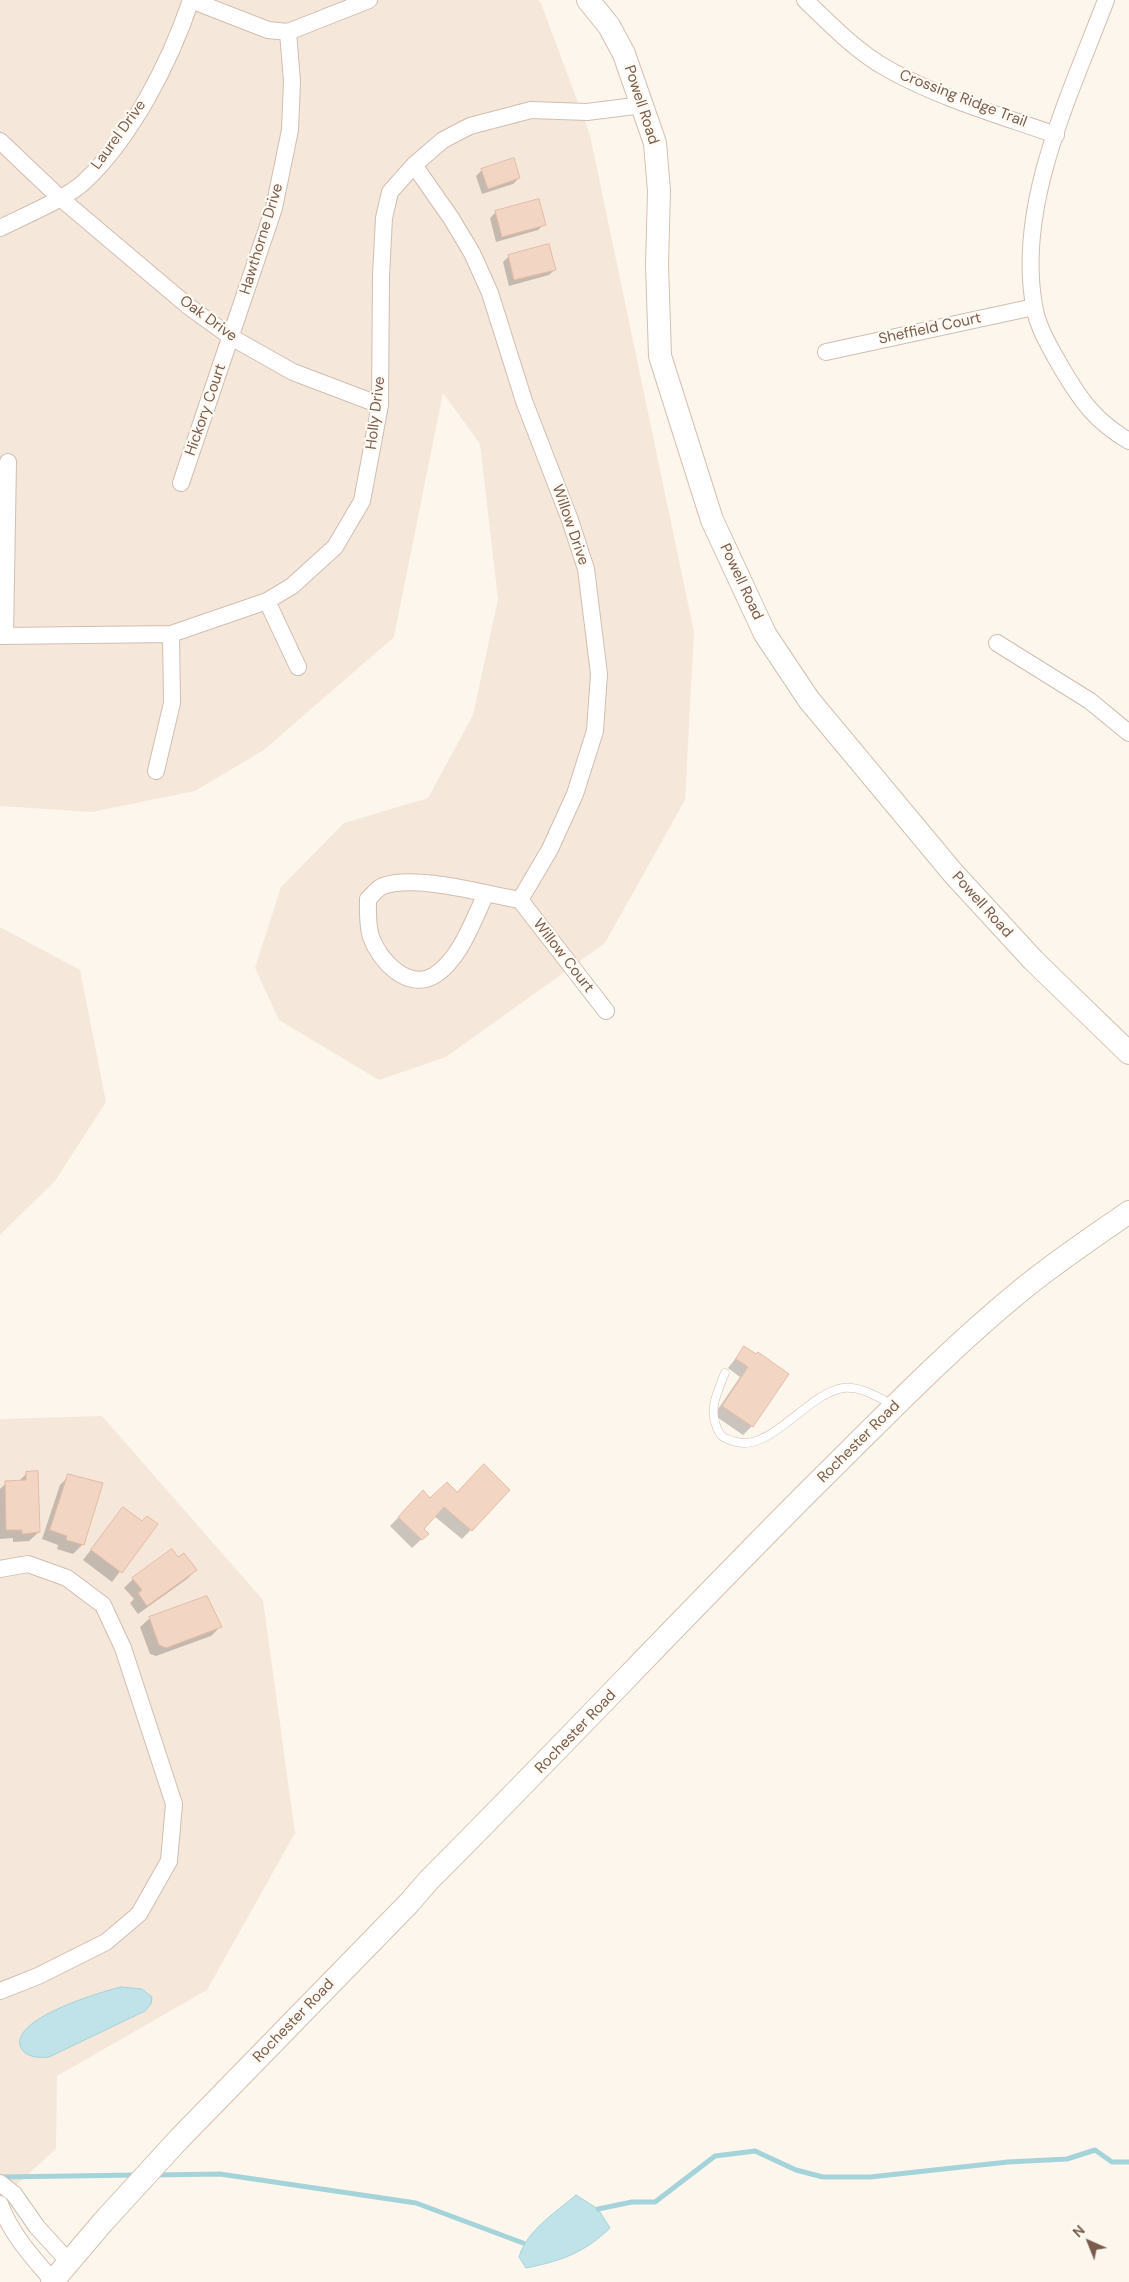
<!DOCTYPE html>
<style>
body{margin:0}
#map{position:relative;width:1129px;height:2282px;overflow:hidden;background:#fdf6ec;font-family:"DM Sans",sans-serif}
canvas{display:block}
.north{position:absolute;left:1064px;top:2217px;width:50px;height:50px;-webkit-text-stroke:4px #fffaf3;paint-order:stroke;rotate:316deg;font-size:14px;font-weight:700;line-height:20px;text-align:center;color:#7a5c4d}
.north::after{content:'';display:block;margin:auto;width:18px;height:22px;background:#7a5c4d;clip-path:polygon(50% 0,100% 100%,50% 72%,0 100%)}
</style>
<div id="map">
<canvas width="1129" height="2282"></canvas>
<div class="north">N</div>
</div>
<script>
const ctx = document.querySelector('canvas').getContext('2d');
ctx.lineJoin = 'round';
function paint(path, color) {
  ctx.fillStyle = color;
  ctx.fill(path, 'evenodd');
}
function strokePath(path, color, width, dash) {
  ctx.strokeStyle = color;
  ctx.lineWidth = width;
  ctx.lineCap = dash ? 'butt' : 'round';
  ctx.setLineDash(dash || []);
  ctx.stroke(path);
}
function label(font, color, halo, rows, align = 'center') {
  ctx.font = font + ' "DM Sans",sans-serif';
  ctx.lineWidth = 4.5;
  ctx.setLineDash([]);
  ctx.textBaseline = 'middle';
  ctx.strokeStyle = halo;
  ctx.fillStyle = color;
  for (const [text, x, y, turn = 0] of rows) {
    ctx.save();
    ctx.translate(x, y);
    ctx.rotate((+turn || 0) * Math.PI / 180);
    ctx.textAlign = isNaN(turn) ? turn : align;
    if (halo) ctx.strokeText(text, 0, 0);
    ctx.fillText(text, 0, 0);
    ctx.restore();
  }
}
const residential = new Path2D(`
 M0,0H538L541,3L590,135L694,632L685,800L605,943L446,1057L379,1080L279,1020L255,968L281,887L344,823L428,798L473,715L498,599L480,444L443,393L394,637L264,750L195,791L92,812L0,806Z
 M0,927L80,970L106,1102L55,1181L0,1235Z
 M102,1416L263,1600L295,1833L207,1990L57,2076L56,2149L0,2200V1419Z`);
const water = new Path2D(`
 M121,1987L142,1989L152,1997L151,2004L145,2011L49,2057C39,2058 31,2058 23,2051C0,2021 104,1991 121,1987Z
 M576,2195L598,2209L610,2228C584,2253 561,2261 526,2268L519,2257C527,2230 555,2213 576,2195Z`);
const shadow = new Path2D(`
 M482,170L519,178L513,184L482,194L476,176Z
 M496,212L544,224L538,230L496,242L490,218Z
 M509,256L555,269L549,275L509,286L503,262Z
 M744,1348L756,1356L752,1426L743,1435L714,1415L740,1377L728,1368Z
 M27,1473L39,1532L29,1541L13,1542V1538L0,1539V1489L6,1483L18,1482Z
 M69,1476L82,1545L73,1554L57,1549L58,1545L42,1539L60,1485Z
 M509,1490L462,1539L434,1516L422,1529L427,1534L412,1548L390,1526L414,1501L430,1500L456,1493Z
 M123,1508L141,1523L156,1524L112,1582L83,1560Z
 M177,1558L196,1570L187,1579L138,1614L130,1603L134,1599L124,1588L133,1579Z
 M150,1618L220,1627L211,1636L156,1656L150,1654L140,1627Z`);
const stream = new Path2D(`
 M155,2175L220,2174L416,2203L523,2243
 M0,2177L137,2175
 M598,2209L632,2202H655L715,2156L755,2151L796,2170L823,2177H870L1008,2162L1067,2159L1095,2150L1112,2162H1129`);
const building = new Path2D(`
 M514,158L520,178L488,189L481,169Z
 M539,199L546,225L502,237L495,211Z
 M549,244L556,270L514,280L508,255Z
 M744,1346L756,1354L758,1352L789,1374L753,1427L722,1406L748,1367L736,1359Z
 M484,1464L510,1490L472,1531L444,1507L424,1529L429,1534L422,1540L398,1517L423,1490L430,1498L447,1482L457,1492Z
 M38,1471L40,1532L22,1534V1530H6L5,1481L26,1480V1472Z
 M68,1474L103,1483L84,1545L66,1540L67,1536L50,1530Z
 M123,1507L142,1521L147,1516L158,1524L122,1573L91,1550Z
 M172,1549L178,1557L184,1553L197,1570L147,1606L138,1593L142,1590L132,1578Z
 M207,1596L222,1627L166,1648L159,1645L149,1617Z`);
const lane = new Path2D(`
 M725,1373C716,1395 707,1412 720,1434C723,1439 728,1439 733,1441C769,1455 806,1394 843,1388C861,1386 878,1397 893,1405`);
const street = new Path2D(`
 M191,0L268,30L288,32L369,0
 M805,0C830,24 856,51 886,68C939,98 999,115 1056,135
 M1106,0C1071,93 1016,204 1034,305C1037,327 1051,349 1061,367C1081,401 1095,421 1129,441
 M0,141L59,197L188,306L231,337L293,372L380,405
 M414,165L451,218L472,253L490,293L524,401L570,520L586,569L599,674L595,731L575,794L550,849L520,900
 M0,228C22,217 67,198 84,182C132,137 170,62 191,0
 M826,352L1034,307
 M181,483L274,208L290,130L292,81L288,32
 M267,601L298,667
 M0,636L171,634L267,601L292,586L335,547L362,501L380,405L381,276L384,218L390,192L414,165L443,140L470,126L531,110L587,112L643,105
 M5,636L8,462
 M997,643L1090,701L1129,733
 M156,771L172,703L171,634
 M486,894C473,920 461,958 435,975C408,992 379,960 371,937C367,924 368,912 368,899C373,895 377,888 383,886C416,874 484,894 520,900
 M520,900L606,1011
 M0,1569L28,1564L67,1578L103,1605L123,1648L174,1804L169,1861L139,1914L106,1942L38,1976L0,1991
 M0,2183L14,2194L37,2227L68,2261
 M0,2204C11,2234 32,2257 53,2281`);
const secondary = new Path2D(`
 M588,0L609,26L624,54L655,143L659,191L657,265L660,356L712,520L765,634L809,700L953,873L1034,961L1129,1053
 M52,2282L103,2222L179,2139L409,1903L429,1880C559,1750 684,1616 814,1486C881,1420 946,1352 1019,1292C1054,1263 1092,1238 1129,1212`);
const streetNames = [
 ["Crossing Ridge Trail",963,99,21],
 ["Powell Road",641,105,72],
 ["Laurel Drive",119,135,-54],
 ["Hawthorne Drive",262,239,-73],
 ["Oak Drive",208,319,36],
 ["Sheffield Court",930,329,-12],
 ["Hickory Court",206,410,-71],
 ["Holly Drive",376,413,-83],
 ["Willow Drive",570,525,71],
 ["Powell Road",741,582,65],
 ["Powell Road",982,905,48],
 ["Willow Court",563,956,52],
 ["Rochester Road",859,1442,-45],
 ["Rochester Road",576,1732,-46],
 ["Rochester Road",294,2021,-46]
];
paint(residential, '#f5e8da');
paint(water, '#bfe3e8');
strokePath(water, '#a5d3da', 1);
paint(shadow, '#0003');
strokePath(stream, '#a5d3da', 5);
paint(building, '#f3d5c3');
strokePath(building, '#e6bba3', 1);
strokePath(lane, '#d1beb0', 9);
strokePath(street, '#d1beb0', 18);
strokePath(secondary, '#d6c0b0', 24);
strokePath(lane, '#fff', 8);
strokePath(street, '#fff', 16);
strokePath(secondary, '#fff', 22);
label('15px', '#7a5c4d', '#fffaf3', streetNames);
</script>
